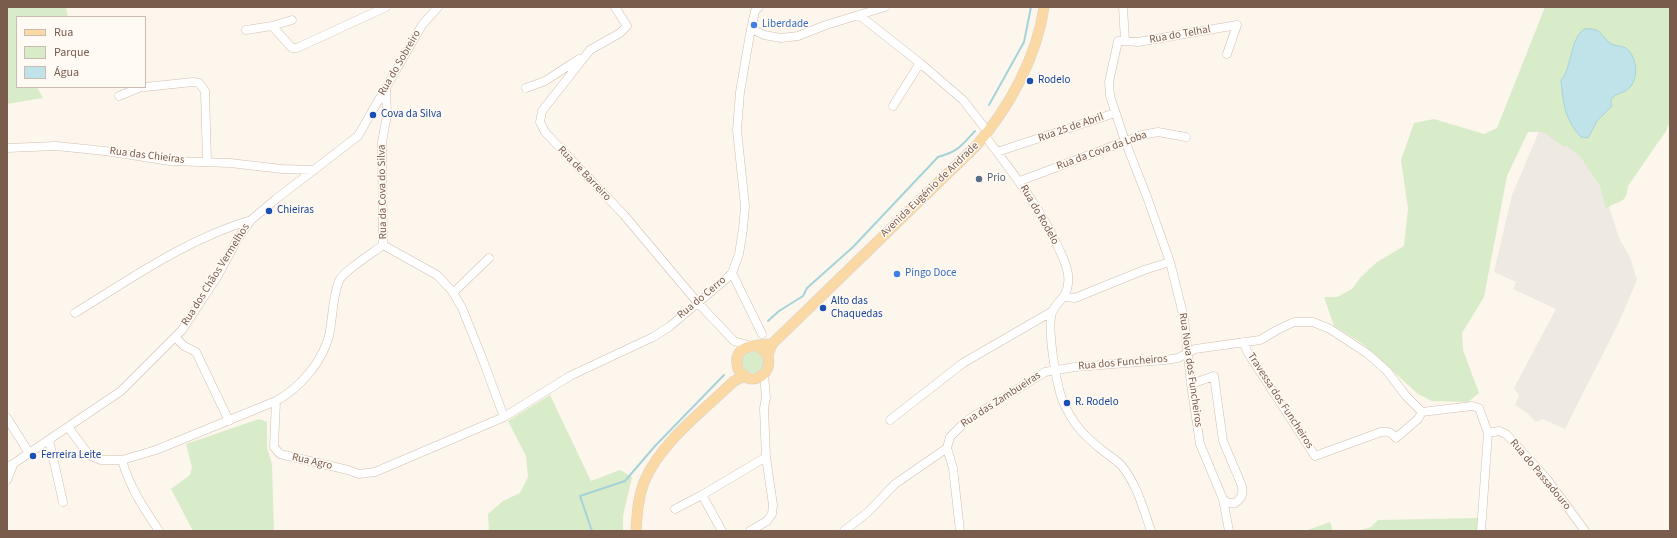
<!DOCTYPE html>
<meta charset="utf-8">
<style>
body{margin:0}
#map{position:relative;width:1677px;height:538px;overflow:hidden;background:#fdf6ec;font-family:"Source Sans 3",sans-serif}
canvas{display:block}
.frame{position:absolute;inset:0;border:8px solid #7a5c4d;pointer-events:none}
.legend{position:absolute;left:16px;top:16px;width:130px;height:72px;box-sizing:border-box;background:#fffaf3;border:1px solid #cabbb1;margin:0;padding:5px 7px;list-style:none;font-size:12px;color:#7a5c4d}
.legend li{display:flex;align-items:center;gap:8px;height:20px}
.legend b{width:20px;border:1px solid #cabbb1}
</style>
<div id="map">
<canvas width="1677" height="538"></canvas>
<div class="frame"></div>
<ul class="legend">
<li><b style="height:5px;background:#fbd9a5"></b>Rua</li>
<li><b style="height:11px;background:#d8ecc9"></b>Parque</li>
<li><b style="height:11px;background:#bfe3e8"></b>Água</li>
</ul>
</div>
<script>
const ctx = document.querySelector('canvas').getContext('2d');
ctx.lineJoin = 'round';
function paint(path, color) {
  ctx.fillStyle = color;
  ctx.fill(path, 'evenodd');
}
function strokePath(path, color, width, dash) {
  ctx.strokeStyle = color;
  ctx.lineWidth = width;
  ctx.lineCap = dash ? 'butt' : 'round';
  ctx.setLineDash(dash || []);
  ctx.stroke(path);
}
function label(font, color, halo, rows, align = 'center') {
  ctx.font = font + ' "Source Sans 3",sans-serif';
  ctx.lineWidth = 3;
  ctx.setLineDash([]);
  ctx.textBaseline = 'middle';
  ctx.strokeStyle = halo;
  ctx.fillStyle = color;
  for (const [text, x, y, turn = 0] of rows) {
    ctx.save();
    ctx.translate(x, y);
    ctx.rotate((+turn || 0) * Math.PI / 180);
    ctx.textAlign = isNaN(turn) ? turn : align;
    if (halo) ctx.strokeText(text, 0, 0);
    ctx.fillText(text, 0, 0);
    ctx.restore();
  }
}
const industrial = new Path2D(`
 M1540,129L1564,147L1569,146L1596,166L1619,238L1630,257L1637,280L1619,322L1565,429L1543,419L1536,422L1526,412L1515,405L1519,395L1514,388L1556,309L1513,289L1516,282L1494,272L1512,195Z`);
const green = new Path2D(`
 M7,7H66L68,17H17V87H37L43,98L7,104Z
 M1545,7H1670V121L1666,131L1628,186C1626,206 1618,199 1606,209L1600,186L1580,156L1567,146L1564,147L1543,132H1528L1507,176L1484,297L1462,333L1463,350L1479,393L1468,402L1432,401L1418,394L1363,344L1334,326L1324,297H1337L1352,289L1360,278L1377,262L1404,246L1408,208L1401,160L1414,123L1434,119L1484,134L1497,128Z
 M742 362a11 11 0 1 1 22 0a11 11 0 1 1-22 0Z
 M550,395L591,481L620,470L632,477L623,516V531H489L488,514L503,501L520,493L528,477L526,456L508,421Z
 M259,419L267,422V448L272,464L274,531H193L171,489L190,475L192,467L186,444Z
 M1479,518L1478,531H1358L1371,527L1378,520Z
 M1330,522L1333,531H1305Z`);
const water = new Path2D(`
 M1585,29C1602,28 1599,34 1610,43C1615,47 1622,45 1627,49C1638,58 1639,81 1627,90C1623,93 1616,94 1613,97C1610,100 1611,103 1612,106L1597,121L1588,138L1581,137C1565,120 1563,103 1561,80C1572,69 1570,36 1585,29Z`);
const stream = new Path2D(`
 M989,105L1024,42L1031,7
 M768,321L779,311L803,296L807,288L853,247L938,157C958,152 962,145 975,131
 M592,531L580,496L625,481L655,446L724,375`);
const minor = new Path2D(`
 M615,7L627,26L620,33L590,50L542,111L540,122L545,132L624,215L698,303L734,341L751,346
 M1123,7L1125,41L1138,42L1237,25L1227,54
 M859,15L920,63L963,100L988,132
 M272,26L292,48H297L386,7
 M752,29L764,35L781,38L798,36L826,25L885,7
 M246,30L272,26L292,20
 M1125,41H1118L1109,82L1110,96L1125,141L1147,197L1170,262L1184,318L1191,384L1200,444L1223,499L1229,531
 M145,87L193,82L199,83L205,91L207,162
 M526,88L545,81L579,59
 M386,90L387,115L382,142L383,245L437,275L452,291L462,308L481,355L504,417
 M119,96L141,87
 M893,106L920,63
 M985,136C1012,172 1040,207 1059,249C1064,260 1070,272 1068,284C1067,298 1056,302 1052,312C1047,329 1056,382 1062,399C1072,423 1082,434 1102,450C1108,455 1116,460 1121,465C1137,484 1143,508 1151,531
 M7,148L56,146L105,151L170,161L230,163L282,169L313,170
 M997,152L1115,113
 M1020,181L1142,135L1158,132L1186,137
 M732,273L762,334
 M453,293L489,258
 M1064,297L1075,298L1144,270L1170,262
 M75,313C132,278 187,239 251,220
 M175,337L184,346L196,352L229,421
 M1243,342L1248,353L1315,456L1381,432C1388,431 1391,432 1396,438L1418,419L1422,412
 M1191,384L1214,376L1223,441L1242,486C1243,495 1242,498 1235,503H1228L1223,499
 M276,401C300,388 322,362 329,336C333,318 332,298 339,281C342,272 374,252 383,245
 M7,418L29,453
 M890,420L963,363L1053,311
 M68,427L89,455L101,460H122L156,450L276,401L274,447L280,454L348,470L359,474L375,472L504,417L570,376L653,337L669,327L726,279L732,273L739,254L743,229L745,206L737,130L740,92L750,34L755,11L759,7
 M1488,433L1499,431L1506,434L1547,479L1585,531
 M49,440L63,502
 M947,448L953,468L960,531
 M122,460C130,488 143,507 159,531
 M7,468L121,391L182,330L217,277L237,240L251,220L276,199L358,136L422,25L438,7
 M7,480L13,465
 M675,509L702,495
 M722,531L702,495L766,457
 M750,531L767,521L772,514L773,505L766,457L764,408L766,398L764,374
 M844,531L868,512L895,484L947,448L950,437L966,421L1045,372L1075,367L1165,360L1178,358L1195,349L1260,340L1277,330L1294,322H1313L1330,329L1368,354L1387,371L1406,396L1422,412L1472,406L1479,408L1488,433L1481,531`);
const major = new Path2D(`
 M756,346C781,355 765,387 745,377C741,374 737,369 737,364C734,344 759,345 772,344
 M768,355L772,344L976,146C1009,108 1037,57 1044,7
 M636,531C637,514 638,498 644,482C661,442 703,411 734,381L745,376`);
const markers = [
 [754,25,4,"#3f7fe0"],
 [1030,81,4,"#1a4fb4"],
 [373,115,4,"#1a4fb4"],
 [979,179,4,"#5c6f8a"],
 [269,211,4,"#1a4fb4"],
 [897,274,4,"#3f7fe0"],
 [823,308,4,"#1a4fb4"],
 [1067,403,4,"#1a4fb4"],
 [33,456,4,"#1a4fb4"]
];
const shopNames = [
 ["Liberdade",762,25],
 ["Pingo Doce",905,274]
];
const streetNames = [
 ["Rua do Telhal",1180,35,-10],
 ["Rua do Sobreiro",400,63,-60],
 ["Rua 25 de Abril",1071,128,-19],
 ["Rua da Cova da Loba",1102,151,-20],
 ["Rua das Chieiras",147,156,7],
 ["Rua de Barreiro",584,174,46],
 ["Avenida Eugénio de Andrade",930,190,-44],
 ["Rua da Cova do Silva",383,192,-91],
 ["Rua do Rodelo",1039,215,60],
 ["Rua dos Chãos Vermelhos",216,275,-58],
 ["Rua do Cerro",702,298,-40],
 ["Rua dos Funcheiros",1123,363,-5],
 ["Rua Nova dos Funcheiros",1190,370,82],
 ["Rua das Zambueiras",1001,400,-33],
 ["Travessa dos Funcheiros",1280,401,57],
 ["Rua Agro",312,462,13],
 ["Rua do Passadouro",1540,475,50]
];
const transitNames = [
 ["Rodelo",1038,81],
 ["Cova da Silva",381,115],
 ["Chieiras",277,211],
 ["Alto das",831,302],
 ["Chaquedas",831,315],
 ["R. Rodelo",1075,403],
 ["Ferreira Leite",41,456]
];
const serviceNames = [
 ["Prio",987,179]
];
paint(industrial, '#efe9e4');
paint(green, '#d8ecc9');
paint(water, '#bfe3e8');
strokePath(water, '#a5d3da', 1);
strokePath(stream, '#a5d3da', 2);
strokePath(minor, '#d1beb0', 9);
strokePath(major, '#dad1cd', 11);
strokePath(minor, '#fff', 8);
strokePath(major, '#fbd9a5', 10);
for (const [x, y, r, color] of markers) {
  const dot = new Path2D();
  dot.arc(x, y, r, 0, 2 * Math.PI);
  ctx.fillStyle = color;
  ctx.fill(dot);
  strokePath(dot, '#fffaf3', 1.5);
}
label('11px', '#366cbe', '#fffaf3', shopNames, 'left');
label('11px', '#7a5c4d', '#fffaf3', streetNames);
label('11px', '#164399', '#fffaf3', transitNames, 'left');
label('11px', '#4e5e75', '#fffaf3', serviceNames, 'left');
</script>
